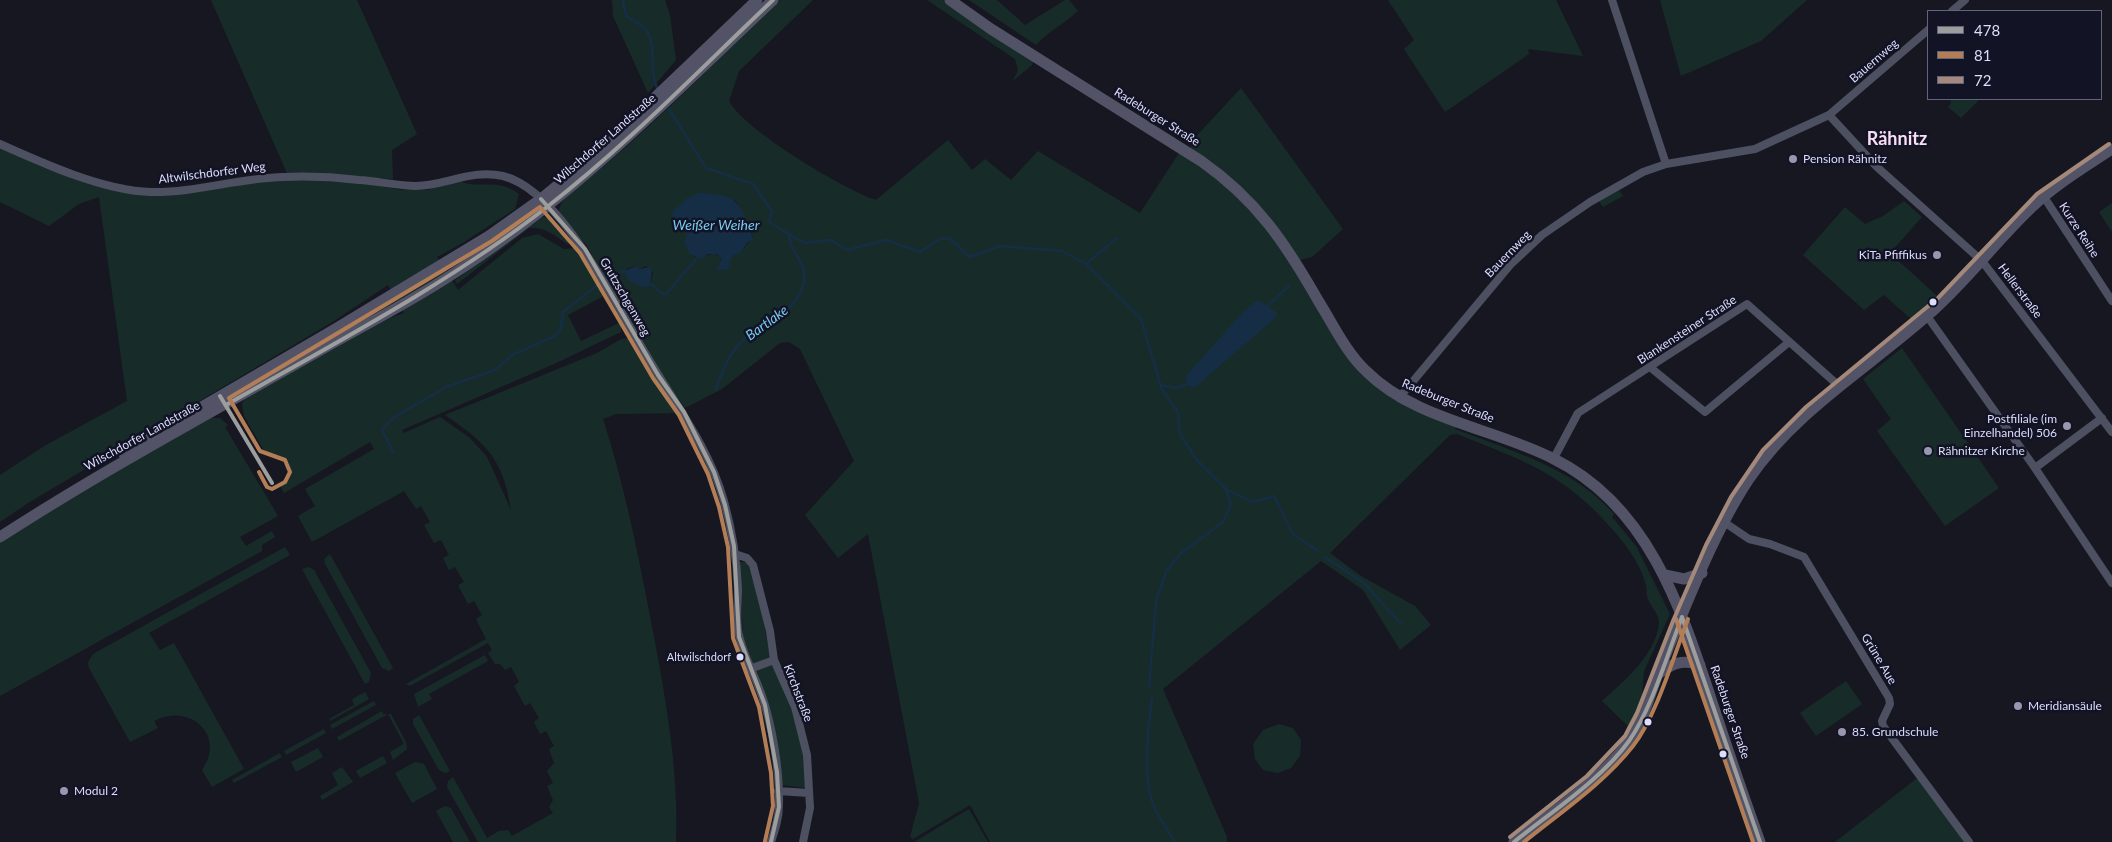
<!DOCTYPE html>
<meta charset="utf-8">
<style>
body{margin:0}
#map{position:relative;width:2112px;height:842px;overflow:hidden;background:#171722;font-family:Lato,sans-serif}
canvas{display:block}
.legend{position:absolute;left:1927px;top:10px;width:175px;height:90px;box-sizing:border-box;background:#131326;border:1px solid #63647b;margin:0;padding:6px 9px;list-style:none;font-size:15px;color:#dcdefb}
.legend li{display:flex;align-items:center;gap:10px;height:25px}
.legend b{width:25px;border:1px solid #63647b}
</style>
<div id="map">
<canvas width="2112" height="842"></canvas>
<ul class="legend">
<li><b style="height:6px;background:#9c9d9d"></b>478</li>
<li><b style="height:6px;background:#b37e56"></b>81</li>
<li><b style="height:6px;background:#a4897a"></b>72</li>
</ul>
</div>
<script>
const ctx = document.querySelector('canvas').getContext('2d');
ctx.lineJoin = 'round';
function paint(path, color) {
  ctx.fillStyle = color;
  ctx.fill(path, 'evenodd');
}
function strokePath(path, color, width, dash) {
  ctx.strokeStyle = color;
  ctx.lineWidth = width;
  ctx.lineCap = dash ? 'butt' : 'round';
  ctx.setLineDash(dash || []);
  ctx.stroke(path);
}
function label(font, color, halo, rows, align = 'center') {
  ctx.font = font + ' Lato,sans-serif';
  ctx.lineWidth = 5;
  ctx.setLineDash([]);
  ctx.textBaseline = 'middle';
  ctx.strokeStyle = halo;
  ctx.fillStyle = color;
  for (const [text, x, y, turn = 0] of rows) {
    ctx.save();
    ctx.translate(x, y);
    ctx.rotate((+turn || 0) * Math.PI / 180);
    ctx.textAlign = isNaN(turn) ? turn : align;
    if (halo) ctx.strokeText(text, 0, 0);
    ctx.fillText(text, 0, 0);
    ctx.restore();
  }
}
const green = new Path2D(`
 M211,0H357L417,134L392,150L393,179L287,173Z
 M612,0H665L670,15L676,60L648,93L613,16Z
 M780,0H813L739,71L729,101C744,130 843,189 876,200L948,140L972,170L985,159L1011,180L1038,151L1140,213L1179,153L1224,184L1273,235L1363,375C1391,401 1422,413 1457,426L1455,429C1511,451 1574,468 1614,514L1612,517L1636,546L1670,614L1644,671L1642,694L1631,729L1602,701C1624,681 1656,655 1659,623C1659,612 1649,606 1647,596C1646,592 1647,588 1646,585C1640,563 1627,546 1613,530C1564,473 1524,461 1457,434L1450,435L1330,553L1361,576L1415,606L1431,625L1400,650L1363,590L1321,561L1163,689L1227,837V842H990L970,805L913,839L910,837L919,803L868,534L838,558L805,515L854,461L800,349L789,342L780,343L722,389L685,408L660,373L587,246L559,212C560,193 590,179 603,167C665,114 721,56 780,0ZM708,193L736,201L753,237L741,252L736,253L717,267L722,259C709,245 694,270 689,247C687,241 685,240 688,235L684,228L675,227L674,216ZM635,266L640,269L646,266L653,272L650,286L626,269Z
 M927,0H943L1034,61L1032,65L1013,81L1018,70L1015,59Z
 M969,0H997L1025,25L1065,0H1069L1078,11C1065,23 1049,31 1036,45Z
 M1388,0H1556L1583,56L1528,49L1529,54L1445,112L1404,49L1414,40Z
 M1660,0H1807L1761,41L1681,76Z
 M1241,88L1343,229L1312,257L1300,260L1191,150V142Z
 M1950,99H1980L1961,118L1948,107L1951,103Z
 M0,148L39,166L98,186L132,193L290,179L343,180L402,190H427L460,181C476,190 498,177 519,194L515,209L461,244L437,257L458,290L522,238L538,234L564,249L576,248L606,295L568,315L581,341L621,322V332L554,364L402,430L404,433L440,417L470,438L487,457L511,510C503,458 486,443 445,415L597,353L621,339L630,338L680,413L616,414L603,419C624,484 637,549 650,616C664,689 679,767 676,842H478L447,787L448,781L453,777L487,838L499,831L508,830L512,836L553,813L549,807L553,800L547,786L553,783L547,771L554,763L549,749L554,746L546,731L540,734L534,722L539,718L530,703L525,706L514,686L519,682L511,667L505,670L500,664H495L488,653L492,650L488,643L410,686L406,684L486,639L476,619L482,615L474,601L468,604L458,585L464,582L455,567L449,570L443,558L449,555L441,540L434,543L424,525L430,522L421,506L416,509L404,491L312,542L298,516L315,506L305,489L374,449L370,442L284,493L280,485L290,471L280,456L266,454L244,416L242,404L245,398L390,318L404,313L398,301L237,394L395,297L388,285L334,321L28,503L0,522V475L46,445L127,401L99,197L79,204L49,226L0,202Z
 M1619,190L1623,196L1603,207L1599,201Z
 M1904,201L1922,217L1890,253L1937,296L1911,319L1884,295L1864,310L1803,255L1845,207L1865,224L1883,216Z
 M2112,203V232L2099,212Z
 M543,217L551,218L573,242L567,244C556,236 544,226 529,228L457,284L455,280Z
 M1902,348L1999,488L1945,526L1877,431L1891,419L1863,379Z
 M211,418H220L228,425L225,427L278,516L240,537L246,546L272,531L275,537L262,545V551L0,696V540L88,486Z
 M285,547L290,555L149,633L160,650L174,643L244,769L212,787L202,770C227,735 189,702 154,721L158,728L130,742L89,668L88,662L93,654Z
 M330,554L393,668L389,671L382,668L325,564L324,559Z
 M739,562H746L751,570L764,622L770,657L753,665L743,636Z
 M309,567L314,570L371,673L369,682L365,684L302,569Z
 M485,655L488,661L429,694L432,699L418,707L414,694Z
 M771,663L792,706L804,756L806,788L782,785L764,689L755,669Z
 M1846,681L1862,704L1816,736L1800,713Z
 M365,692L369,699L330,721L329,719L354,705L352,699Z
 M374,701L376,705L332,729L330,725Z
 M382,711L383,714H391L406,742L407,749L393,760L390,752L404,744L388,714L339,741L337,737Z
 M419,715L450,771L445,773L439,770L413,724V719Z
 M1279,724L1293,728L1301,740L1300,756L1291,768L1278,773L1263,770L1255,759L1253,744L1263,730Z
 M324,729L326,733L286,755L284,751Z
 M318,748L323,757L296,772L291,762Z
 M280,753L282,757L234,783L232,780Z
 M383,756L387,763L360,778L356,771Z
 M415,762L424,764L437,789L412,803L395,773Z
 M342,767L353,782L322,800L320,796L338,785L332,773Z
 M1916,779H1919L1965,842H1835Z
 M445,806L451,808L470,842H453L436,811Z
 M969,809L988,842H914Z`);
const water = new Path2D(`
 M698,193C707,193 724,194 732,199C740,203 752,231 753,240L748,242L741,252L732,256L728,269L718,270L717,267L722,259L718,255L708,254L701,259L690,254L684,242L687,235L684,228L675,227L672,213L686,199Z
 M636,266L640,269L649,267L652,270L650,286L642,287L628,280L624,271Z
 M1256,301L1262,302L1277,313L1275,318L1194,388L1187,384L1186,376L1241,314Z`);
const stream = new Path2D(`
 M623,0L626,16C632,20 642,24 646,30C658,48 648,68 657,88
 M669,109L706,168L753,184L772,211L769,222L804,243L831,240L847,250L886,240L920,252L942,238L950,239L970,257L1000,246L1062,251L1086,264L1141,319L1162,390L1178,412L1180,434L1196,459L1226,489L1231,504L1223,522L1180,554L1166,572L1156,601L1149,687
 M1086,264L1117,238
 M608,278L624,271
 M651,284L663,294H666L697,258
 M1267,306L1289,286
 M1161,385L1176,388L1187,384
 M716,389C723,368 730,352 746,337C755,329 767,327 776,320C788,311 802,296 804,281C807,262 790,253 789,235
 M394,453L382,430L393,418L446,387L495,370L512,355L555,336L561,328L563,312L599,284
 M1226,489L1252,502L1274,496L1293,534L1318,551
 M1325,557L1364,583L1401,624
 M1152,698C1148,727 1142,782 1155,809C1161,820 1168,831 1175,842`);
const street = new Path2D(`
 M1612,0L1666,164
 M1952,11L1965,0
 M1829,115L1877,167L1982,261L2112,432
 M0,144C42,163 104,191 151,192C195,193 238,178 283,177C308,176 334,177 359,180C378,181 397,186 416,186C447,185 471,169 503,176C561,190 617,307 647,356C675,404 709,447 724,501C732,530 737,559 738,589C738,605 735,624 740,639C745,658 754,674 761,693C772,724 780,771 779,805C779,818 775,830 771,842
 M2044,197L2112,301
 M1927,316L2035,468L2112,583
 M1651,368L1705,412L1789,342
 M1399,398L1511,264L1542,235L1590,202L1643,172L1666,164L1755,149L1829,115L1928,30
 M1554,458L1578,413L1747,304L1839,386
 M2035,468L2102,418
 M1724,522L1749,539L1770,544L1804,557L1889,698L1890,704L1882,721L1883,726L1969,842
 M735,554L747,558L753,565L770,631L774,660L795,707L807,755L810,808L803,842
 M750,669L774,660
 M778,791L809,793`);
const secondary = new Path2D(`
 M950,0L991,29L1201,161C1257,200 1286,244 1319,302C1334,326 1346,352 1366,371C1415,420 1494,428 1554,459C1653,508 1684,618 1716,714C1730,757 1745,800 1760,842
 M123,453L337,328L489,236L541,199L597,153L757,0
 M0,537C108,467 221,407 333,343C371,322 411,301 448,277C570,200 669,98 773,0
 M1665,575L1684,579L1702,573
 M1658,674C1673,663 1682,659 1700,665
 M1514,842C1551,814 1604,777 1630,740C1644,719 1650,694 1659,671C1684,610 1713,533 1749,479C1795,411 1867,369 1928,315C1966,282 1996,241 2032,207C2056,184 2085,167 2112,149`);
const bus1 = new Path2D(`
 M541,199L585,249L658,375L684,412L714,472L725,505L734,546L739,637L765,705L777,772L779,807L771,842
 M220,396L272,483
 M226,405C335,343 448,284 547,207C628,144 699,70 773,0
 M1682,617L1760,842
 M1514,842C1551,812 1601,780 1629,741C1652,708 1667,655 1682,617`);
const bus2 = new Path2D(`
 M259,472L267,487L272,489L285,482L290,472L285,460L260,451L229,398L492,241L540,207L580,253L653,378L679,415L708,474L719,507L728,547L733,638L759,707L771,773L773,806L765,841
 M1676,619L1753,842
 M1524,842C1561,812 1603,784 1633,746C1656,717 1674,655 1688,619`);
const bus3 = new Path2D(`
 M1510,837L1587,776L1625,736L1637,713L1673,621L1706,545L1731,497L1763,450L1806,407L1938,298L2037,194L2109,144`);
const markers = [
 [1793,159,5,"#9798af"],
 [1937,255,5,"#9798af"],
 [1933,302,4.5,"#dcdefb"],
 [2067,426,5,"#9798af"],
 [1928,451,5,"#9798af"],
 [740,657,4.5,"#dcdefb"],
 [2018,706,5,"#9798af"],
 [1648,722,4.5,"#dcdefb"],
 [1842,732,5,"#9798af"],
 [1723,754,4.5,"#dcdefb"],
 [64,791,5,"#9798af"]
];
const busNames = [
 ["Altwilschdorf",731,657]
];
const streetNames = [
 ["Bauernweg",1874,61,-41],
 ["Radeburger Straße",1157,117,32],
 ["Wilschdorfer Landstraße",605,139,-41],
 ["Altwilschdorfer Weg",212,173,-7],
 ["Kurze Reihe",2079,230,57],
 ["Bauernweg",1508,254,-46],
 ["Hellerstraße",2020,291,53],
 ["Grutzschgenweg",625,297,60],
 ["Blankensteiner Straße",1687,330,-33],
 ["Radeburger Straße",1448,401,22],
 ["Wilschdorfer Landstraße",142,436,-29],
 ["Grüne Aue",1879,659,59],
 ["Kirchstraße",798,693,69],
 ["Radeburger Straße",1730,712,71]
];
const poiNames = [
 ["Pension Rähnitz",1803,159],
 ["KiTa Pfiffikus",1927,255,"right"],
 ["Postfiliale (im",2057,419,"right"],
 ["Einzelhandel) 506",2057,433,"right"],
 ["Rähnitzer Kirche",1938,451],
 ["Meridiansäule",2028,706],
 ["85. Grundschule",1852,732],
 ["Modul 2",74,791]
];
const waterNames = [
 ["Weißer Weiher",716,225],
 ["Bartlake",767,323,-36]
];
const districtNames = [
 ["Rähnitz",1897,139]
];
paint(green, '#172c29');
paint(water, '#152e45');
strokePath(stream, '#152e45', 2.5);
strokePath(street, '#4d5061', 8);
strokePath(secondary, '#525367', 11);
strokePath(bus1, '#9c9d9d', 4);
strokePath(bus2, '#b37e56', 4);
strokePath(bus3, '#a4897a', 4);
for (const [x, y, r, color] of markers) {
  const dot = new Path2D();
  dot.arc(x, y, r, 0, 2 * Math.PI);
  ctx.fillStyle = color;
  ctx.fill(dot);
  strokePath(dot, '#131326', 2);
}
label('11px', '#dcdefb', '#131326', busNames, 'right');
label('12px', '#dcdefb', '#131326', streetNames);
label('12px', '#dcdefb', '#131326', poiNames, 'left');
label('italic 14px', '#77cbee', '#131326', waterNames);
label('bold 18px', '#fbdef5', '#131326', districtNames);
</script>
